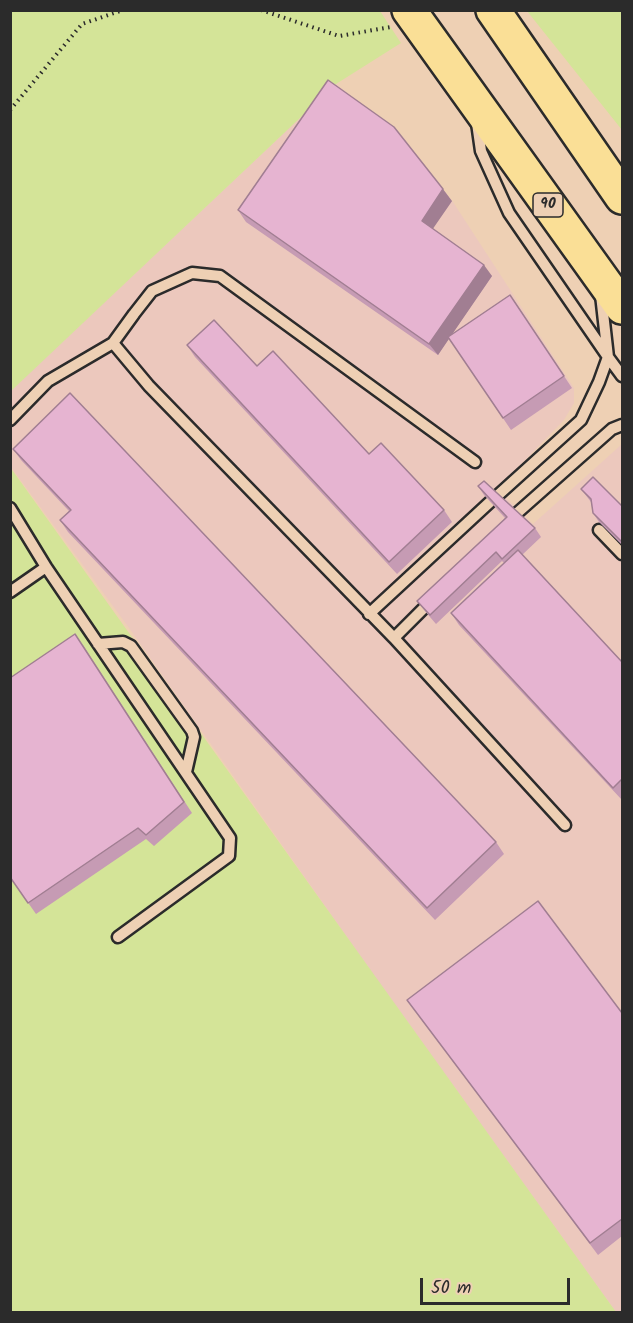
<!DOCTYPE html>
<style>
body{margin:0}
#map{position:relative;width:633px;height:1323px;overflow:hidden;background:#eed0b4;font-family:Kalam,sans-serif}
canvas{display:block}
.frame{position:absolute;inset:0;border:12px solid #2b2b2b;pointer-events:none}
.scale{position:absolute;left:420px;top:1278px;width:150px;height:27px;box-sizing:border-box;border:3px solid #2b2b2b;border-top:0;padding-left:8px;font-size:18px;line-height:21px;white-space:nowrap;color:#2b2b2b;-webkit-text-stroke:4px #eed0b4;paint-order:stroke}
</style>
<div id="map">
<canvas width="633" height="1323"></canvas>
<div class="frame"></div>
<div class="scale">50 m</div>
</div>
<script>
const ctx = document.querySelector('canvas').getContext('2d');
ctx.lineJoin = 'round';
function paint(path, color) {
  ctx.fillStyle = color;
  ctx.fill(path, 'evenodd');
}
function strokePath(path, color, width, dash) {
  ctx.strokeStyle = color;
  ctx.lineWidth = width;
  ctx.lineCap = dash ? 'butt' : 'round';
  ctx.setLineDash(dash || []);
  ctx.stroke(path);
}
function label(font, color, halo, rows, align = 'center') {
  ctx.font = font + ' Kalam,sans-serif';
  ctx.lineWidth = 5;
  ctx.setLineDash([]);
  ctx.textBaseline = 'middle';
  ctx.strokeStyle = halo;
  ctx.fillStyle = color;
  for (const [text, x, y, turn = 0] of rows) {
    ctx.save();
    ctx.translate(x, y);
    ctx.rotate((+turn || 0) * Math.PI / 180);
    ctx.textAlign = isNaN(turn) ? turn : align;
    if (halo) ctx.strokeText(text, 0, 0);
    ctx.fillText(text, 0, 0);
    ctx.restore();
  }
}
const built = new Path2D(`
 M336,84L403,137L453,202L574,388V403L564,420L497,489L533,524L622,444V1312H616L378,981L129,628L11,467L10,391Z`);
const green = new Path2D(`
 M11,11H380L401,43L336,84L11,391Z
 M527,11H622V130Z
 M10,467L616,1312H11Z`);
const path = new Path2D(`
 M261,10L339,36L391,27
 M10,110L82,24L123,10`);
const lane = new Path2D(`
 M477,123L481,151L509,213L608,357L599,382L581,420L497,496
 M601,295L608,357L622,376
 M10,420L48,381L113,343
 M475,462L220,276L192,273L152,291L134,314L113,343L149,386L394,638L565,825
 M10,508L46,567L230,838L229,856L118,937
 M516,514L612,429L622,425
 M599,530L622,554
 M10,592L46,567
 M369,614L490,502
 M394,638L432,600
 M98,644L123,642L131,646L192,731L194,737L186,772`);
const highway = new Path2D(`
 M409,10L622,307
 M493,10L622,197`);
const wall = new Path2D(`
 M452,201L432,229L492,276L452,334L510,295L572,388L511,430L449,338L438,355L246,222L238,210Z
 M187,345L257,366L369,454L444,510L452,522L397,574L195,357Z
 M13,449L496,842L504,854L435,920L68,532L60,520L69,511L21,460Z
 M478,486L535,528L541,537L522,555L622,662V800L459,625L451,613L504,563L502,561L436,624L424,610L417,601L505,518L484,495Z
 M581,489L622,506V545L599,522L593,513L591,502Z
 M83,645L192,813L154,846L146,839L36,914L10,877Z
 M407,1000L622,1013V1236L598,1255Z`);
const shadedWall = new Path2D(`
 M443,189L452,201L430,233L422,221Z
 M484,265L492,276L438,355L429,344Z`);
const building = new Path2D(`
 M328,80L394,127L443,189L422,221L484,265L429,344L238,210Z
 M510,295L564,376L503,418L448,337Z
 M214,320L257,366L273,351L369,454L381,443L444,510L389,562L187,345Z
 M70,393L496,842L427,908L60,520L71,510L13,449Z
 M593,477L622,506V542L593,513L591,499L581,489Z
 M484,481L535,528L502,559L496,552L430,615L417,601L507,517L478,486Z
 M518,550L622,662V779L613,788L451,613Z
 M75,634L184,802L146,835L138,828L28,903L10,877V678Z
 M538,901L622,1013V1219L590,1243L407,1000Z`);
const shields = [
 [548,205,30]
];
const shieldNames = [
 ["90",548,205]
];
paint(built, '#ecc8bd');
paint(green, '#d4e498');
strokePath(lane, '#2b2b2b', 15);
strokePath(highway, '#2b2b2b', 38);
strokePath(path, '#2b2b2b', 4, [1.5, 4.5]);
strokePath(lane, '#eed0b4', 10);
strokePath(highway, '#fadf96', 33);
paint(wall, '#c69bb4');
paint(shadedWall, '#a17e92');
paint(building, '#e6b4d1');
strokePath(building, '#a17e92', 1.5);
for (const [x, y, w] of shields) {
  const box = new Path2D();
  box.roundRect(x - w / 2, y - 12, w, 24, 4.5);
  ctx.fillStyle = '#eed0b4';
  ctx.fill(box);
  strokePath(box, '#2b2b2b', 1.5);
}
label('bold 15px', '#2b2b2b', null, shieldNames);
</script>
